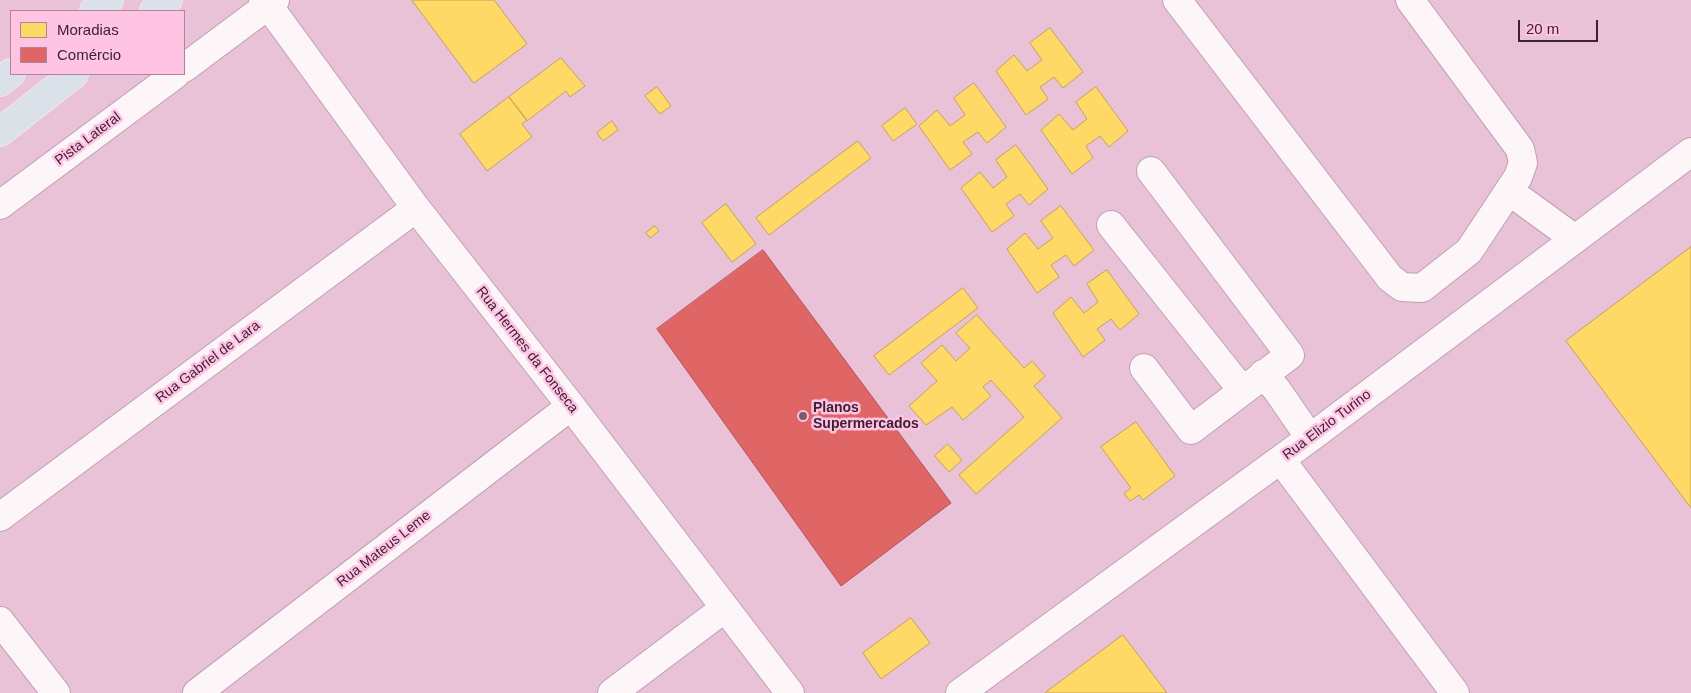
<!DOCTYPE html>
<meta charset="utf-8">
<style>
body{margin:0}
#map{position:relative;width:1691px;height:693px;overflow:hidden;background:#e9c2d8;font-family:Arial,sans-serif}
canvas{display:block}
.legend{position:absolute;left:10px;top:10px;width:175px;height:65px;box-sizing:border-box;background:#ffc3e4;border:1px solid #b2839d;margin:0;padding:6px 9px;list-style:none;font-size:15px;color:#3e2232}
.legend li{display:flex;align-items:center;gap:10px;height:25px}
.legend b{width:25px;border:1px solid #b2839d}
.scale{position:absolute;left:1518px;top:20px;width:80px;height:22px;box-sizing:border-box;border:2px solid #3e2232;border-top:0;padding-left:6px;font-size:15px;line-height:18px;white-space:nowrap;color:#3e2232;-webkit-text-stroke:4px #ffc3e4;paint-order:stroke}
</style>
<div id="map">
<canvas width="1691" height="693"></canvas>
<ul class="legend">
<li><b style="height:14px;background:#ffd966"></b>Moradias</li>
<li><b style="height:14px;background:#e06666"></b>Comércio</li>
</ul>
<div class="scale">20 m</div>
</div>
<script>
const ctx = document.querySelector('canvas').getContext('2d');
ctx.lineJoin = 'round';
function paint(path, color) {
  ctx.fillStyle = color;
  ctx.fill(path, 'evenodd');
}
function strokePath(path, color, width, dash) {
  ctx.strokeStyle = color;
  ctx.lineWidth = width;
  ctx.lineCap = dash ? 'butt' : 'round';
  ctx.setLineDash(dash || []);
  ctx.stroke(path);
}
function label(font, color, halo, rows, align = 'center') {
  ctx.font = font + ' Arial,sans-serif';
  ctx.lineWidth = 5;
  ctx.setLineDash([]);
  ctx.textBaseline = 'middle';
  ctx.strokeStyle = halo;
  ctx.fillStyle = color;
  for (const [text, x, y, turn = 0] of rows) {
    ctx.save();
    ctx.translate(x, y);
    ctx.rotate((+turn || 0) * Math.PI / 180);
    ctx.textAlign = isNaN(turn) ? turn : align;
    if (halo) ctx.strokeText(text, 0, 0);
    ctx.fillText(text, 0, 0);
    ctx.restore();
  }
}
const homes = new Path2D(`
 M412,0H494L527,44L474,83Z
 M1050,28L1083,72L1063,88L1054,77L1040,87L1048,99L1026,115L996,71L1014,55L1027,71L1042,60L1030,43Z
 M561,58L585,86L570,97L566,91L527,121L509,97Z
 M974,83L1006,127L987,143L978,132L963,142L972,154L950,170L919,126L937,110L950,126L965,115L954,98Z
 M657,87L671,106L660,114L645,96Z
 M1096,87L1128,131L1109,147L1100,136L1086,146L1093,158L1072,174L1041,130L1059,114L1073,130L1087,119L1076,102Z
 M509,97L527,120L522,124L532,137L487,171L460,134Z
 M905,108L917,124L893,141L882,126Z
 M612,121L618,130L603,141L597,133Z
 M858,141L871,158L769,235L756,218Z
 M1016,145L1048,189L1029,205L1020,194L1006,204L1014,216L992,232L961,188L980,172L993,188L1007,177L996,160Z
 M726,204L756,244L732,262L702,223Z
 M1061,206L1094,250L1074,266L1066,255L1051,265L1059,277L1037,293L1007,249L1025,233L1038,249L1053,238L1041,221Z
 M655,226L659,231L650,238L646,233Z
 M1691,247V508L1566,341Z
 M1107,270L1139,314L1120,330L1111,319L1097,329L1105,340L1083,357L1053,313L1071,297L1084,313L1098,302L1087,284Z
 M963,288L978,308L889,375L874,356Z
 M977,315L1024,368L1032,361L1045,376L1034,386L1062,418L976,494L959,475L1024,417L991,380L983,387L991,396L963,420L952,407L926,425L909,406L937,381L921,363L942,345L956,361L970,348L956,333Z
 M1136,422L1175,476L1143,500L1139,495L1130,501L1124,493L1131,488L1101,447Z
 M948,444L962,460L949,472L935,456Z
 M911,618L930,643L881,679L863,653Z
 M1123,635L1167,693H1045Z`);
const shops = new Path2D(`
 M763,250L951,503L841,586L657,329Z`);
const minor = new Path2D(`
 M263,0L268,5L416,208L571,406L790,693
 M1177,0L1390,278L1402,287L1422,288L1469,251L1518,177L1523,163L1520,149L1410,0
 M184,68L275,0
 M1509,191L1575,239
 M0,205L176,74
 M1111,225L1242,390
 M1144,368L1191,430L1290,355L1151,171
 M1263,374L1277,390L1310,438
 M1281,460L1455,693
 M0,517L416,208
 M0,621L56,693
 M197,693L571,406
 M612,693L725,608
 M960,693L1310,438L1691,152`);
const highway = new Path2D(`
 M94,11L109,0
 M154,11L168,0
 M0,82L11,73
 M0,132L74,74`);
const markers = [
 [803,416,5,"#7a5a6c"]
];
const streetNames = [
 ["Pista Lateral",88,139,-37],
 ["Rua Hermes da Fonseca",527,350,52],
 ["Rua Gabriel de Lara",208,362,-37],
 ["Rua Elizio Turino",1327,425,-37],
 ["Rua Mateus Leme",384,549,-38]
];
const poiNames = [
 ["Planos",813,408],
 ["Supermercados",813,424]
];
paint(homes, '#ffd966');
strokePath(homes, '#c5a256', 1);
paint(shops, '#e06666');
strokePath(shops, '#af5256', 1);
strokePath(minor, '#bfa0b2', 30);
strokePath(highway, '#f5e4ed', 30);
strokePath(minor, '#fcf6f9', 28);
strokePath(highway, '#dbe1e8', 28);
for (const [x, y, r, color] of markers) {
  const dot = new Path2D();
  dot.arc(x, y, r, 0, 2 * Math.PI);
  ctx.fillStyle = color;
  ctx.fill(dot);
  strokePath(dot, '#ffc3e4', 2);
}
label('14px', '#3e2232', '#ffc3e4', streetNames);
label('bold 14px', '#3e2232', '#ffc3e4', poiNames, 'left');
</script>
